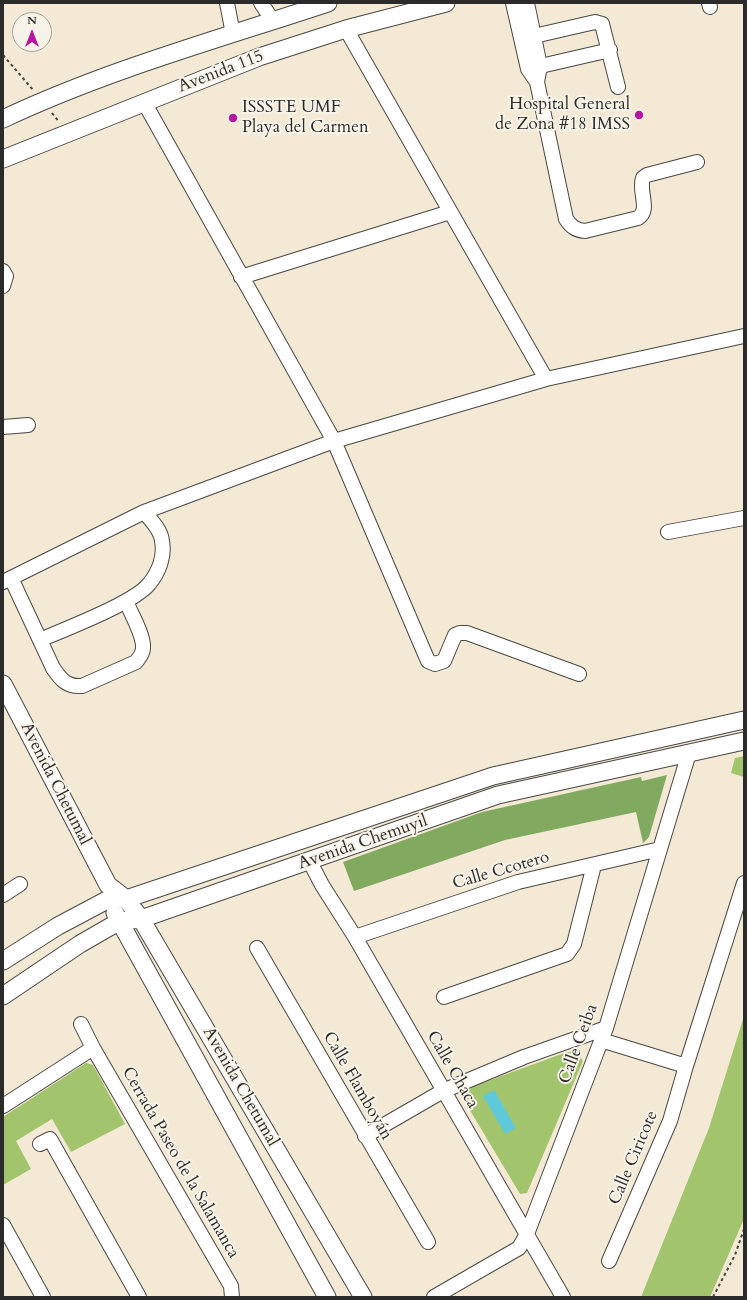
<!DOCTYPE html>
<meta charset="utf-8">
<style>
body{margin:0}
#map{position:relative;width:747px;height:1300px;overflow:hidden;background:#f3e9d4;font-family:Cardo,serif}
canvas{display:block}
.frame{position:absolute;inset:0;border:4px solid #2b2b2b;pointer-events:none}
.north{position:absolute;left:12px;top:12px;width:40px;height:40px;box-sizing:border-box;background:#f7f3e8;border:1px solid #a5a39c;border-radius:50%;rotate:0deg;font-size:11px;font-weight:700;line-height:16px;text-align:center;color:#2b2b2b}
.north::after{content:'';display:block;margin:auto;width:14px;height:18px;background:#b5179e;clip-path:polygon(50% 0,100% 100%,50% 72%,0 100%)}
</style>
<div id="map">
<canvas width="747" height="1300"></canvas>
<div class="frame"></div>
<div class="north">N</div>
</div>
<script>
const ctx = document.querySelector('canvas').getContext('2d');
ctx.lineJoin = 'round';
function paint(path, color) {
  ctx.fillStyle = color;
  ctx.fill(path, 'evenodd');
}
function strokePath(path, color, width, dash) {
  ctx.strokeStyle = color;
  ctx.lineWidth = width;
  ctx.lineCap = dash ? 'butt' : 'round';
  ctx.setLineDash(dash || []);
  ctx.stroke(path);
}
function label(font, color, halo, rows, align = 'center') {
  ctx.font = font + ' Cardo,serif';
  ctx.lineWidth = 4;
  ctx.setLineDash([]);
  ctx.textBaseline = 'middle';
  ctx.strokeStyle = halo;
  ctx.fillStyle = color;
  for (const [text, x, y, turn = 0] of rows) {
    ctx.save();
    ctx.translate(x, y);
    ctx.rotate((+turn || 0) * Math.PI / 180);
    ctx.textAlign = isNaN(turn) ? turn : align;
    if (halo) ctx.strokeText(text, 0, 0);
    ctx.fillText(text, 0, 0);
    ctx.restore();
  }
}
const green = new Path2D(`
 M744,756V777L731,773L735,758Z
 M744,1016V1219L710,1297H641L709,1128Z
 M567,1052H576L583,1061L527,1193L520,1194L462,1097L463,1090Z
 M86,1063L93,1065L125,1124L71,1152L52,1119L16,1141L31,1169L3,1185V1117Z`);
const forest = new Path2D(`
 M667,775L649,837L643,843L636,812L505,840L354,891L343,862L482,812L641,777L642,781Z`);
const water = new Path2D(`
 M494,1090L516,1128L505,1134L483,1096Z`);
const path = new Path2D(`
 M3,55L34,91
 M52,113L59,122
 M713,1297L735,1255L744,1229`);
const minor = new Path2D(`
 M227,3L233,34
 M261,3L273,21
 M513,3L528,69L537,82L540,66L527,3
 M709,3L710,7
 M346,29L546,379
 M534,36L595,22L602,24L618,87
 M532,68L610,50
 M537,82L566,219C571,227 576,230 585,231L638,218C651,210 638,191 643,178L647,175L697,162
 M144,102L334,441L428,661L435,664L444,661L455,635L460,633H467L579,674
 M3,271L6,276L3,286
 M241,277L450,212
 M3,427L28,425
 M668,532L744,518
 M11,578L53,668C61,680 67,687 82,686L136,662C139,658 143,654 143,648C144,635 131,614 126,601
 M3,582L144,512L334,441L546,379L744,336
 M40,640C65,629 134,603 149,584C159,572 165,556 162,541C161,530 151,520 144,512
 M310,862L322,885L355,937L563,1297
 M3,895L20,884
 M355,937L518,882L660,849
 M257,948L428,1242
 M444,997L567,954L574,944L594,865
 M81,1024L93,1048L231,1286L232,1297
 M601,1040L686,1066L744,883
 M3,1106L93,1048
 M365,1136L443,1091L524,1057L606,1028
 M40,1144L50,1139L139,1297
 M3,1225L43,1297
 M609,1261L670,1121L686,1066
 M434,1297L519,1248L527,1234L606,1028L689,753`);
const major = new Path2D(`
 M3,119C107,70 219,39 328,3
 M3,159L259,57L346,29L446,3
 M3,684L108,885L126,899L141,919L363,1297
 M115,913L327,1297
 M3,961L58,926L107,900L126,899L493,776L744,720
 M3,996L80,944L120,921L141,919L498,795L744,741`);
const markers = [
 [639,115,5,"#b5179e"],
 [233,118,5,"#b5179e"]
];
const streetNames = [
 ["Avenida 115",221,72,-21],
 ["Avenida Chetumal",55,784,63],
 ["Avenida Chemuyil",363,843,-19],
 ["Calle Ccotero",501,871,-16],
 ["Calle Ceiba",579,1044,-70],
 ["Calle Chaca",452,1070,60],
 ["Calle Flamboyán",357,1086,60],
 ["Avenida Chetumal",240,1087,60],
 ["Calle Ciricote",634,1158,-67],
 ["Cerrada Paseo de la Salamanca",180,1163,60]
];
const poiNames = [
 ["Hospital General",630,105],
 ["de Zona #18 IMSS",630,125],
 ["ISSSTE UMF",242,108,"left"],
 ["Playa del Carmen",242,128,"left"]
];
paint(green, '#a2c46d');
paint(forest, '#81aa60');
paint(water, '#5fc9da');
strokePath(minor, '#494844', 16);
strokePath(major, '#494844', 19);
strokePath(path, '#494844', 2, [3, 3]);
strokePath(minor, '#fff', 14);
strokePath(major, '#fff', 17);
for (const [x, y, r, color] of markers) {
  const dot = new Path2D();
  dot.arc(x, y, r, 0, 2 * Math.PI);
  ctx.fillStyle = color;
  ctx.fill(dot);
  strokePath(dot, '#f7f3e8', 1.5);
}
label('17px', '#2b2b2b', '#f7f3e8', streetNames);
label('17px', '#2b2b2b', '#f7f3e8', poiNames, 'right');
</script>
